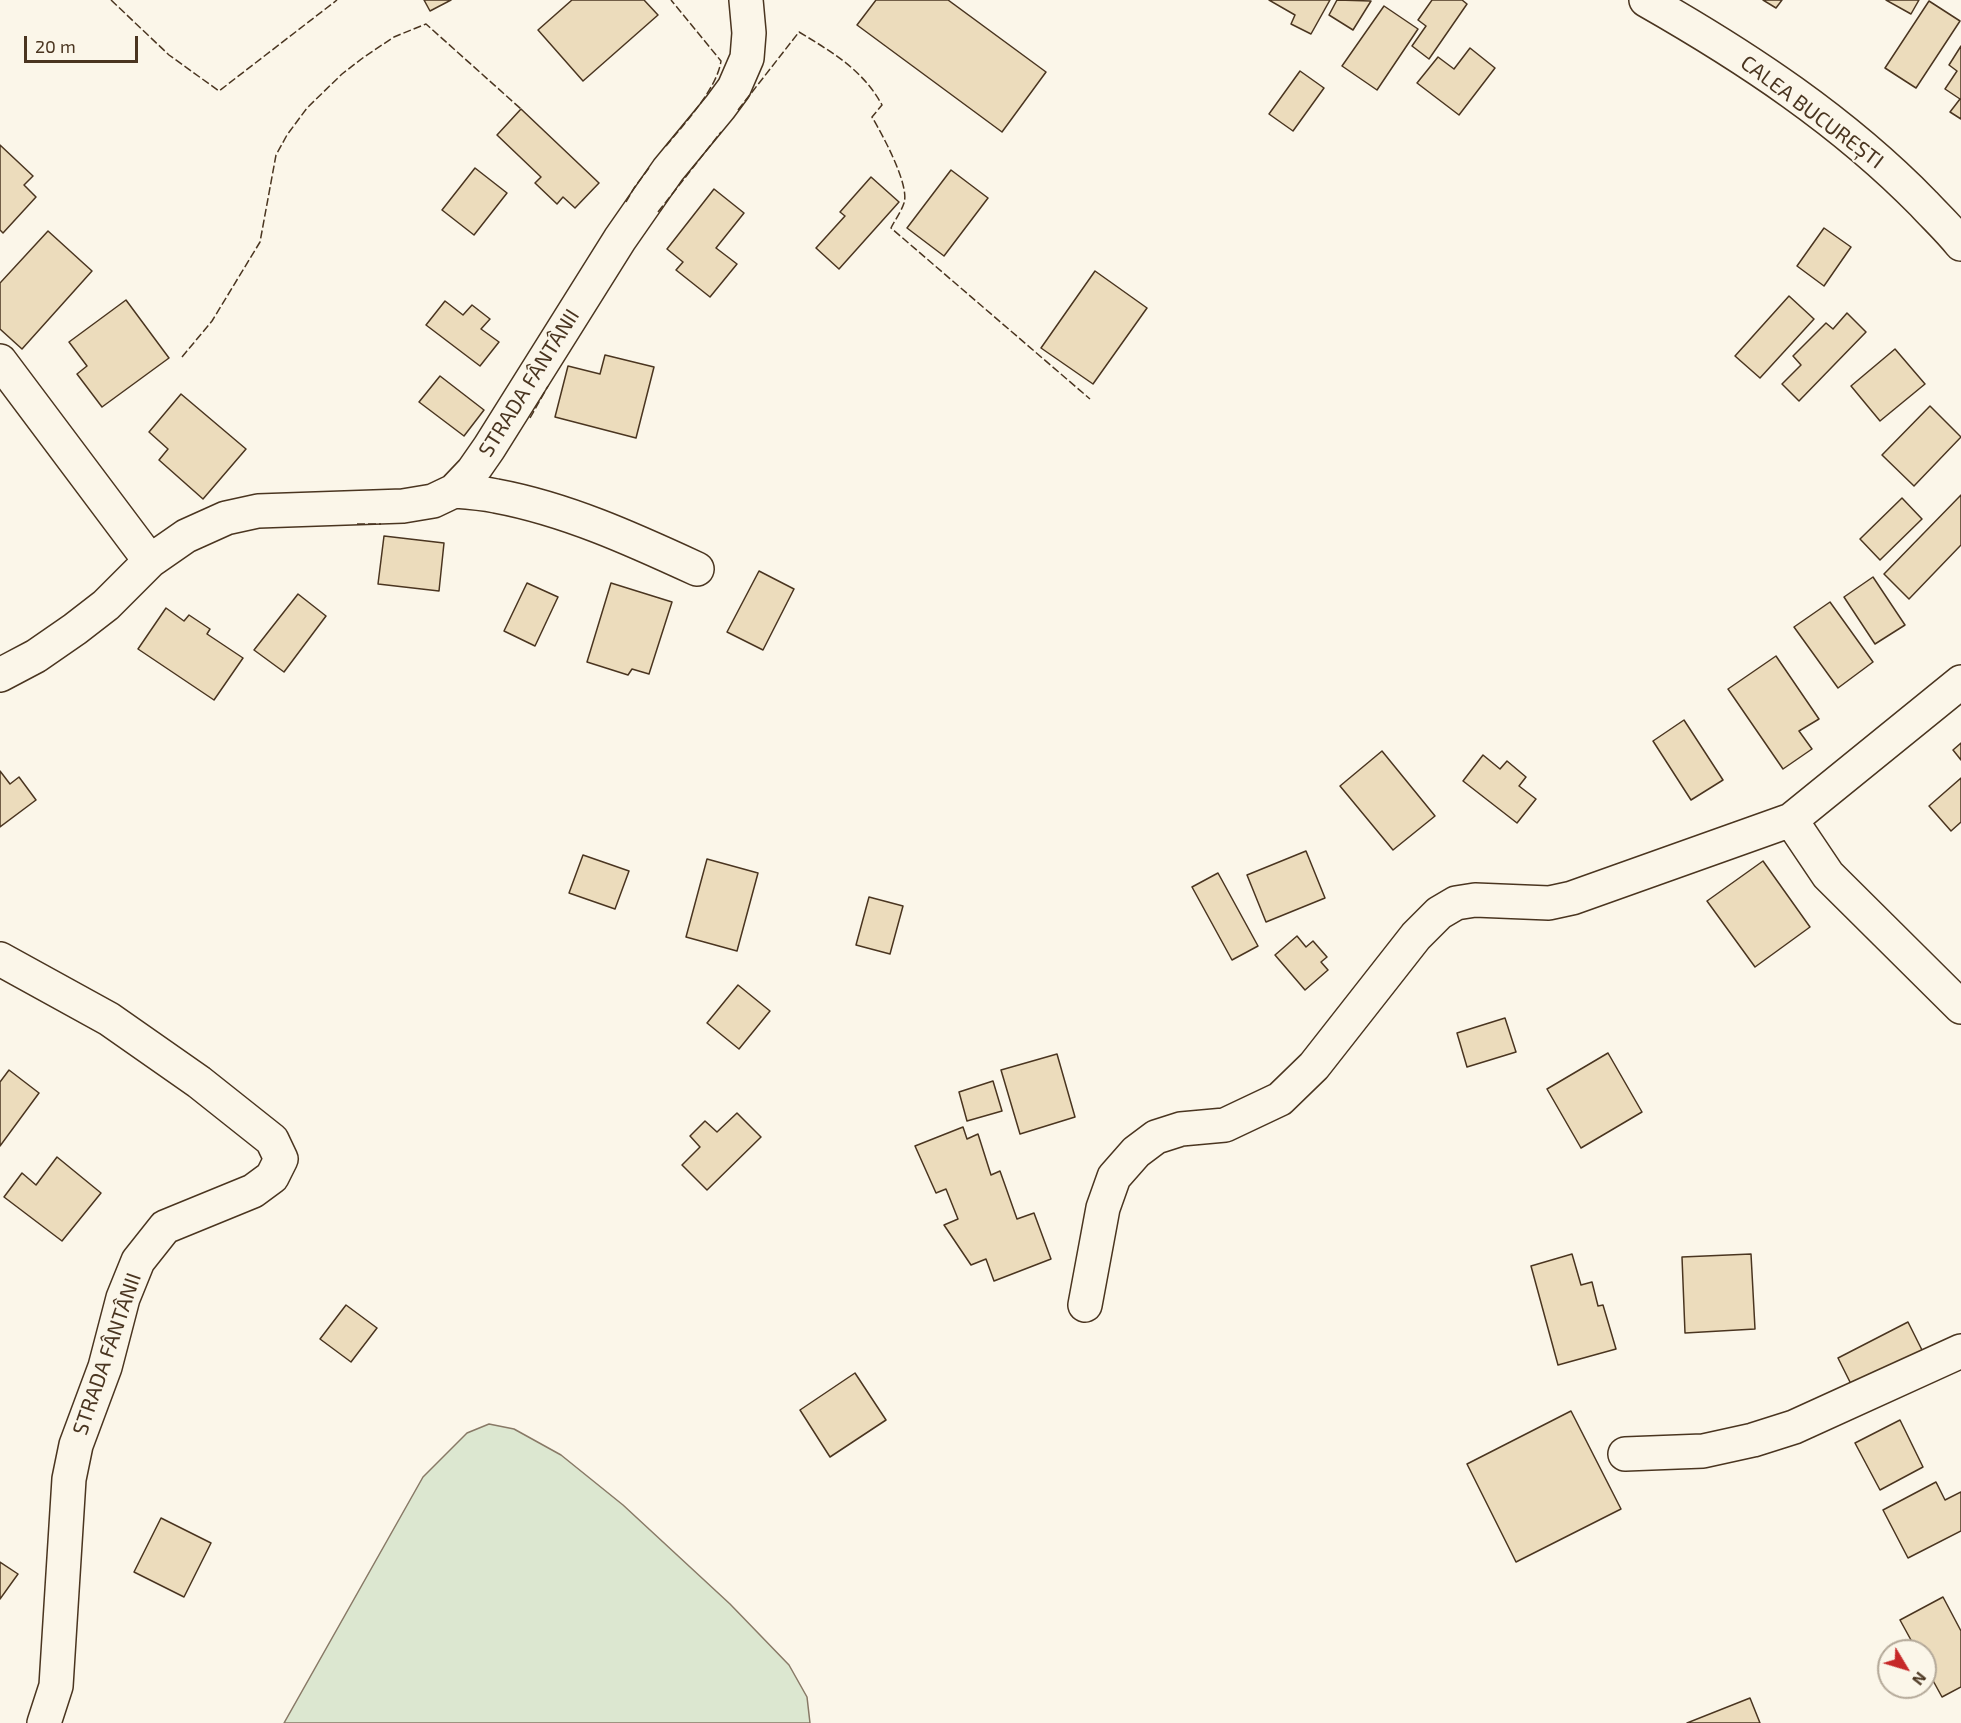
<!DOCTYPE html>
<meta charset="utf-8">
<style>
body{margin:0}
#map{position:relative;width:1961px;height:1723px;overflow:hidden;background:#fbf6e9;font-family:"Exo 2",sans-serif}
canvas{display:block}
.north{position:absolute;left:1877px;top:1639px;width:60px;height:60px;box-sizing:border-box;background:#fbf6e9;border:2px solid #b4a999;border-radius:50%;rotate:128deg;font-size:16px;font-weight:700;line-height:24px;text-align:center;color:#4a3520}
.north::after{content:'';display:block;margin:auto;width:21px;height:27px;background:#c62828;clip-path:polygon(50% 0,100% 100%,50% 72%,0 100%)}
.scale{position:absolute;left:24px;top:36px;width:114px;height:27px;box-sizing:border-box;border:3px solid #4a3520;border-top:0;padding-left:8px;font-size:18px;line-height:21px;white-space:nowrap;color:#4a3520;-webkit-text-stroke:4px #fbf6e9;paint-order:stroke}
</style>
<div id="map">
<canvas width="1961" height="1723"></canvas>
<div class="north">N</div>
<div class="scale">20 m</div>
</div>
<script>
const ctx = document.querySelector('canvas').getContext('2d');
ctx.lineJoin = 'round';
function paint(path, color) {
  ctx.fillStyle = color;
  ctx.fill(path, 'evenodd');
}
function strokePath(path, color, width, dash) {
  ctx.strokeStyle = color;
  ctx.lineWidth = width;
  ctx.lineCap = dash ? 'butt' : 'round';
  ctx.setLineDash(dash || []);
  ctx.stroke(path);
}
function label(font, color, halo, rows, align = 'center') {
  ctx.font = font + ' "Exo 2",sans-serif';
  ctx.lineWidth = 4.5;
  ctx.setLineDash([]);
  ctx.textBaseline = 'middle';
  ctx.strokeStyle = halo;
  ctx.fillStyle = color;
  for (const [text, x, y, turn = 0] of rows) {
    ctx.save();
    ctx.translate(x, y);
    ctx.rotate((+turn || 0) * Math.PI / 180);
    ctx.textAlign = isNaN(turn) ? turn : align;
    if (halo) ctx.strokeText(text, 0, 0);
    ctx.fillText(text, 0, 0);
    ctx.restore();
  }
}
const green = new Path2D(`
 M489,1424L514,1429L561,1455L623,1505L730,1604L789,1665L807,1697L810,1723H284L423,1477L467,1433Z`);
const building = new Path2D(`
 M424,0H451L430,11Z
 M572,0H644L658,15L583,81L538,30Z
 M876,0H948L1046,72L1002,132L857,25Z
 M1269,0H1330L1311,34L1291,24L1295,15Z
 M1337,0L1371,1L1353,30L1329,15Z
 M1432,0H1462L1467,4L1429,59L1412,46L1426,26L1418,20Z
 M1763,0H1782L1776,8Z
 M1886,0H1919L1911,14Z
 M1929,1L1960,21L1916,88L1885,68Z
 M1384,6L1418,29L1377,90L1342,66Z
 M1961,46V119L1950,112L1960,99L1945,89L1957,71L1949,65Z
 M1470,48L1495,68L1459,115L1417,83L1438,57L1454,69Z
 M1300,71L1324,88L1293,131L1269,114Z
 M521,109L599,183L575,208L563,197L557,204L535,183L541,177L497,135Z
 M0,145L33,176L24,185L36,197L3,233L0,230Z
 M475,168L507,193L474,235L442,210Z
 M951,170L988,198L944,256L907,228Z
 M871,177L899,202L839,269L816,248L845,216L840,212Z
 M714,189L744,213L716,248L737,264L710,297L676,270L683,262L667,249Z
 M1824,228L1851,247L1824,286L1797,266Z
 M48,231L92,271L22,349L0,329V283Z
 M1095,271L1147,308L1093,384L1041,348Z
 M1789,296L1814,319L1760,378L1735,356Z
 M126,300L169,358L102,407L77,374L87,366L69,342Z
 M445,301L463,315L472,305L490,319L481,329L499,342L480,366L426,325Z
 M1847,313L1866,332L1799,401L1782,384L1801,365L1793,356L1826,323L1833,329Z
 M1895,349L1925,384L1880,421L1851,386Z
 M605,355L654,367L636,438L555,417L568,366L600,374Z
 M440,376L484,410L464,436L419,402Z
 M181,394L246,449L203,499L159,460L168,449L149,432Z
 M1930,406L1961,437L1914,486L1882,455Z
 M1961,495V545L1909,599L1884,574Z
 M1902,498L1922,519L1880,560L1860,539Z
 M384,536L444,543L439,591L378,584Z
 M759,571L794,589L763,650L727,632Z
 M1873,577L1905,625L1875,644L1844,597Z
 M527,583L558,597L535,646L504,631Z
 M611,583L672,602L649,674L632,669L628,675L587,662Z
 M298,594L326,616L284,672L254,650Z
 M1830,602L1873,662L1838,688L1794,627Z
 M166,608L184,621L189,615L210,629L207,634L243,658L214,700L138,649Z
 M1776,656L1819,719L1799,731L1812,749L1783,769L1728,689Z
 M1684,720L1723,780L1691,800L1653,741Z
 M1961,743V760L1953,750Z
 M1382,751L1435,816L1393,850L1340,786Z
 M1483,755L1500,769L1507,761L1526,777L1519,786L1536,799L1517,823L1463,781Z
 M0,771L10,784L19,777L36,800L0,827Z
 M1961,778V822L1951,831L1929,806Z
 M1306,851L1325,898L1266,922L1247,875Z
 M583,855L629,871L615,909L569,893Z
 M707,859L758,873L737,951L686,937Z
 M1763,861L1810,927L1755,967L1707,901Z
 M1218,873L1258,946L1232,960L1192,887Z
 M869,897L903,906L890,954L856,945Z
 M1297,936L1306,947L1313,941L1327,957L1321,962L1328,970L1305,990L1275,955Z
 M738,985L770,1011L739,1049L707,1023Z
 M1505,1018L1516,1052L1467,1067L1457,1033Z
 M1608,1053L1642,1112L1581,1148L1547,1089Z
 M1057,1054L1075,1117L1020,1134L1001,1070Z
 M9,1070L39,1093L0,1146V1082Z
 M993,1081L1002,1111L967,1121L959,1092Z
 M737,1113L761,1137L707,1190L682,1165L700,1147L690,1136L705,1121L717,1132Z
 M963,1127L967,1139L978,1134L991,1175L1000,1171L1017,1219L1034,1213L1051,1259L994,1281L986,1259L971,1265L944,1225L958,1219L946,1189L936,1193L915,1146Z
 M57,1157L101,1193L62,1241L4,1197L22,1173L36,1185Z
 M1572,1254L1581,1285L1592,1282L1598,1306L1603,1305L1616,1349L1558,1365L1531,1266Z
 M1751,1254L1755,1329L1685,1333L1682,1257Z
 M346,1305L377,1328L351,1362L320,1339Z
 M1908,1322L1924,1354L1854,1390L1838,1358Z
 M855,1373L886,1420L830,1457L800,1410Z
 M1571,1411L1621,1509L1516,1562L1467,1464Z
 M1900,1420L1923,1467L1880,1490L1855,1443Z
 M1936,1482L1945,1500L1961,1492V1531L1908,1558L1883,1510Z
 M161,1518L211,1543L184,1597L134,1572Z
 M0,1562L18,1574L0,1599Z
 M1943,1597L1961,1631V1687L1942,1697L1925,1666V1651H1917L1900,1620Z
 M1750,1698L1760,1723H1687Z`);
const street = new Path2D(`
 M0,361L150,561
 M454,491C468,492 482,493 496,496C566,509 632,539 697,569
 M0,675L36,656L75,629L106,605L150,561L186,536L226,518L258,511L403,506L433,501L454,491L473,471L489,448L620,239L668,170L720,107L734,88L747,58L749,33L746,0
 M1791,820L1828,875L1961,1007
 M0,959L109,1019L199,1082L272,1140L281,1159L272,1177L253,1191L165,1227L138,1261L123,1298L105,1367L76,1445L69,1479L56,1686L44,1723
 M1085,1305L1103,1208L1114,1177L1136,1152L1156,1137L1181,1129L1225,1125L1280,1099L1314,1066L1416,936L1439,913L1456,903L1475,900L1549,903L1572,898L1791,820L1961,682
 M1625,1454L1703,1451L1753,1440L1794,1427L1961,1351`);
const highway = new Path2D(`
 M1646,0C1746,57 1843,121 1924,204C1936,217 1950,230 1961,244`);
const fence = new Path2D(`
 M111,0L169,55L219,91L337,0
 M738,110L799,32C832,52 863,70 882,105L872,117C882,134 910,185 904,203C901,212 895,220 891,228L1090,399
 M666,146C684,124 717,89 721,61L671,0
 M626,202L634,188L649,168
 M658,212L721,132
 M182,357L212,321L260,242L276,155L287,135L307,108L342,74L364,57L394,37L426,24L521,109
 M530,418L548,386
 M357,524H381`);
const streetNames = [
 ["CALEA BUCUREȘTI",1812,112,37],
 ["STRADA FÂNTÂNII",529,383,-58],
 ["STRADA FÂNTÂNII",107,1354,-71]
];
paint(green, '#dce7d0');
strokePath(green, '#887966', 1.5);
paint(building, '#ecdcbc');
strokePath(building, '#4a3520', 1.5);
strokePath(street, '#4a3520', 36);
strokePath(highway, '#4a3520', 36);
strokePath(street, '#fbf6e9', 33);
strokePath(highway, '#fbf6e9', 33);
strokePath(fence, '#4a3520', 1.5, [8, 3]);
label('21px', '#4a3520', '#fbf6e9', streetNames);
</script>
